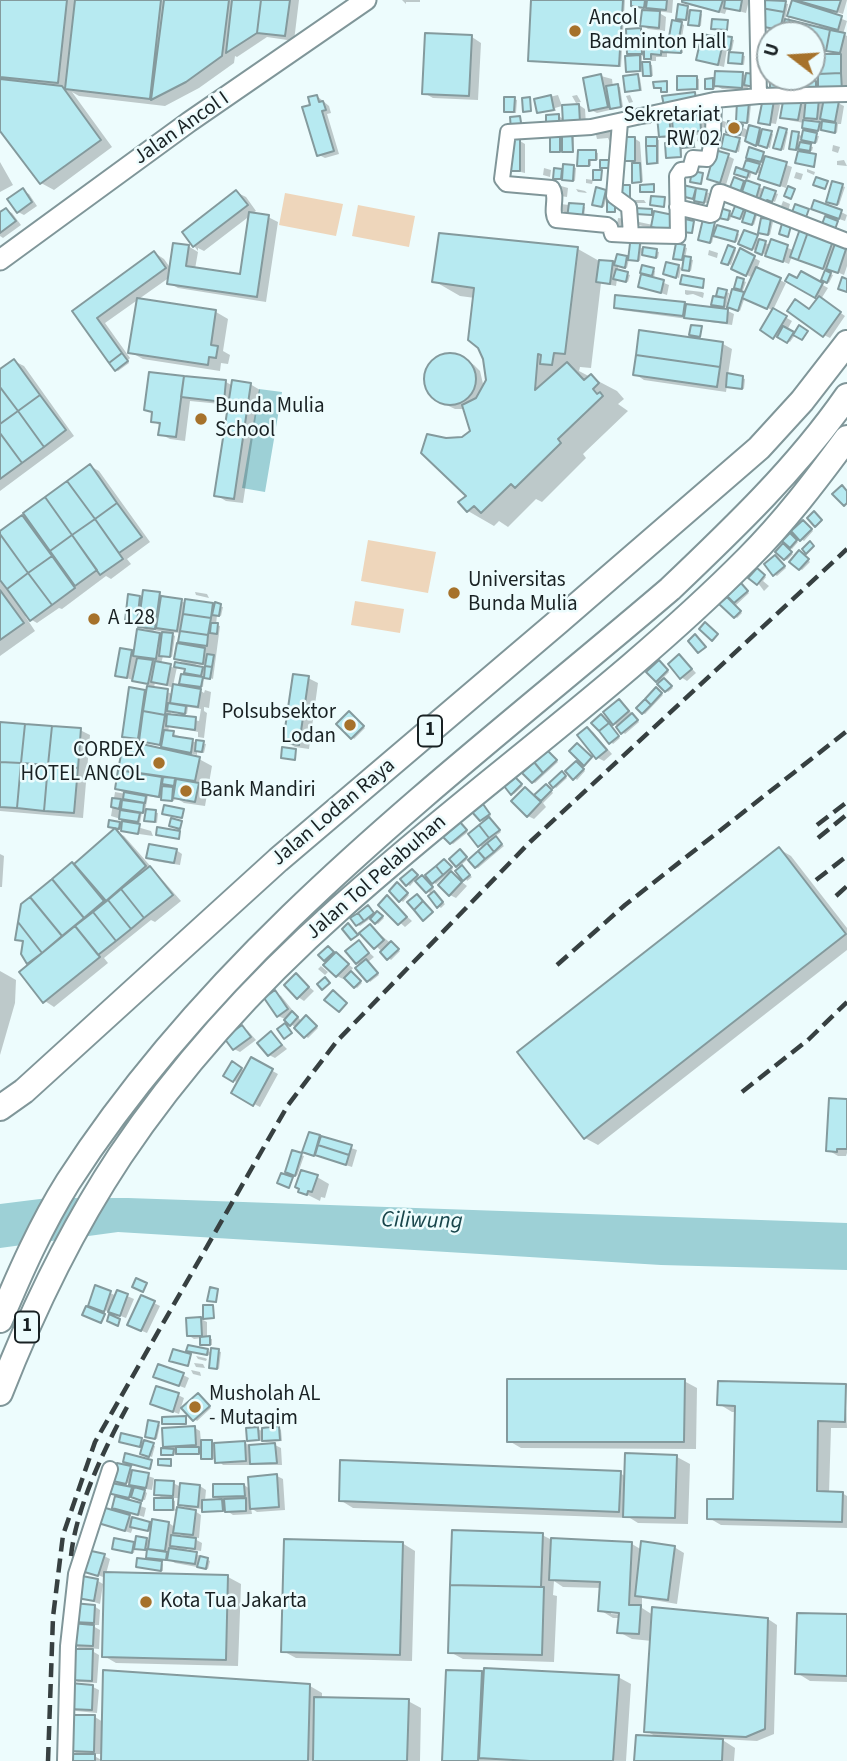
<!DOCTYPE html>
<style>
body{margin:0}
#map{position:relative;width:847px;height:1761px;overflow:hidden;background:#edfcfd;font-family:"Source Sans 3",sans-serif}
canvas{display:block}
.north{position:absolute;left:756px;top:21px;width:70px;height:70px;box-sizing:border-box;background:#edfcfd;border:2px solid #98a4a6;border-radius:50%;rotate:287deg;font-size:19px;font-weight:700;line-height:28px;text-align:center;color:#192123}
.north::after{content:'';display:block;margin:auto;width:24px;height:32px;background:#a6722b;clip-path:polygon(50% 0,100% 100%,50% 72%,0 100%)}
</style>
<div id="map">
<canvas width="847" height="1761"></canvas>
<div class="north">U</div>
</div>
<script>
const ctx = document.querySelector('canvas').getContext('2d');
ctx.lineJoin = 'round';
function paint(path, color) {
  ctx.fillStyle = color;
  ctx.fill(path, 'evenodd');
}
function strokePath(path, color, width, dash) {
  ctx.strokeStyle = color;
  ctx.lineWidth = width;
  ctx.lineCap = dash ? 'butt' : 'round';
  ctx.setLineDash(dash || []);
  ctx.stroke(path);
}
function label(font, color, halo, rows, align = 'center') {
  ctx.font = font + ' "Source Sans 3",sans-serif';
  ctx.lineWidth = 5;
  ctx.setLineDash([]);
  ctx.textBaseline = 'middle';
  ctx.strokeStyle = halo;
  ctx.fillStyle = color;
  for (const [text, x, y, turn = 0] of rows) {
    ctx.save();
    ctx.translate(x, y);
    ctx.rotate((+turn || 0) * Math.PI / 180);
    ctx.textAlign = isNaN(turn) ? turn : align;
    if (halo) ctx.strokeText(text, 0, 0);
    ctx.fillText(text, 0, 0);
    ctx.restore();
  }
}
const green = new Path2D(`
 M285,193L343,204L336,236L279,225Z
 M358,205L415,216L409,247L352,236Z
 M368,540L436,552L428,593L361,581Z
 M355,601L404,609L400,633L351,625Z`);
const water = new Path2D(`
 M259,389L282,392L265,492L242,488Z
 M48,1198H128L847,1223V1270L661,1265L118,1232L0,1248V1204Z`);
const shadow = new Path2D(`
 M0,0H299L294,41L267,37L237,57L235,56L234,63L199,88L165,106L79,96L72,92L112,147L54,190L41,183L0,128Z
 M402,0H420V2H406V4Z
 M533,0H625L621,67L530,60Z
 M633,0H673L672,13L656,11L666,17L665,31L648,29L642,25L644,9L633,5Z
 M684,0H749L746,13L727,8L725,14L690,5Z
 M765,0L788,4L785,21H787L793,3L808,5L798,0H847L843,14L826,9L825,12L847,21L843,34L847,36V94L774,90L800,81L820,85L839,54L812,49V35H783V32L761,25ZM790,16L819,25L818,28L789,22Z
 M687,7L689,11L702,14L701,26L693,25L691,20L680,19Z
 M681,23L684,25L682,38L675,37Z
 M641,30L647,33V38L681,41L683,43V53H667V57H656V61H651L642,56V64L652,65L653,76H647L645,72H630L628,71L636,57L629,53Z
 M427,35L472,37L481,43L478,100L433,98L424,93Z
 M726,38L734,40L732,50L727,49L724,67L698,60L723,40L725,41Z
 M767,43L770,44V56L765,54Z
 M730,54L745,56L744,65L730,62Z
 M743,74L747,76L748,90L722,89L715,85V89L707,88L712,80L716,82Z
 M601,76L612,79L613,87H620L623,107L597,113L591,110Z
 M638,76L640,78L642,91H626Z
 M696,78L699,79V90L679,89Z
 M558,95L562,106L555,108L556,111L538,112L536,100Z
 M577,95L581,102L576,103L572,96Z
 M630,95L633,102L629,103L626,96Z
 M317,96L329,106L331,113L327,114L339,154L325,158L319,155L312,106Z
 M514,99L517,100L516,113H508L506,111Z
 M819,100L824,104L838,103L844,106L841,124H838L837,133L821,128V131L806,129L804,123L788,120L782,117L801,101L807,104ZM805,117L817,123L804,122ZM813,120L824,122L823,126Z
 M774,102L780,105L776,124L764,122Z
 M749,104L751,105L749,123L740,122Z
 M579,105L585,109L586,125L570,126L561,121V124L550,125L558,116L564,119Z
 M668,117L671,119L699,117L705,120L707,134L681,136L672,131L673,137L663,138L661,136Z
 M650,120L651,124L631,126L630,122Z
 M721,120L726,122L725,128L720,126Z
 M742,127L749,131L759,130L773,134L770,148L759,144L758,146L747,140V138L728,131Z
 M614,130L611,145L608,138L597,139L595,131Z
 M786,131L788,132L784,150L777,149Z
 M574,134V152L552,151L559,136L564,138Z
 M798,134L803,137L819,136L817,143L800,138L799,143L813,147L812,151L799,147L798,151L791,148Z
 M698,136L709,139L710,145L697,141Z
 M634,138L640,142L643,182L634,181L633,163L623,160Z
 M656,139L659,140V164H651L649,163Z
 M739,140L741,141L739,152L725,149Z
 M520,141L525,144V173L513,170Z
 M693,141L696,148H686L682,146V157H668L679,144L684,146Z
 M833,145L840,147L838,153L832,151Z
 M595,152L598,153V160H591V166L579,165Z
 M763,153L765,157L792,167L786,188L766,181L761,174L752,171L750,178L738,174L744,172L747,162L763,168L765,163L750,158Z
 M728,156L734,159L726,185L709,178Z
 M844,160L847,166L837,165V161Z
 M0,162L13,185L0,192Z
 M573,167L576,168L575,181L557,179L556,170L564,171Z
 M544,168L551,170L550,177L543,175Z
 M807,169L815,172L814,175L807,172Z
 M796,172L803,174L801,180L794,178Z
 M586,179L593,180L592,184L586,183Z
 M735,179L775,193L778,194L775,202L770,200L767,209L733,190Z
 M561,186L568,188L567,197L560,196Z
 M842,186L845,187L839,205L830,203Z
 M684,187L709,193L707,203L700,202L698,210L689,203L695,204L696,199L685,196Z
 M576,189L585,191L587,193L578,192Z
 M23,191L29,194L37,206L24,215L18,212Z
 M605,191L608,193L604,207L596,205Z
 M236,192L246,197L256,211L251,214L268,217L278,222L266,302L178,288L169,283L170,277L105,323L130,358L128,360L129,363L118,371L116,370L74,311L155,253L164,259L171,269L188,246L198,252L195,269L241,276L251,215L204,251L198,248V251L184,233Z
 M633,200H644L646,203H635Z
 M783,201L790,204L788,212L780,209Z
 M738,203L758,212L754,225L732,214L730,220L719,217L729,212L733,215Z
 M561,204L585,207L584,220L560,210Z
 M6,210L12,213L21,225L3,238L0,236V214Z
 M652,210L673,217L676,233L638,225L639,222L653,225L655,215L637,213Z
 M819,212H841L847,215L845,221Z
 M618,218L626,219L628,227L617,225Z
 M770,221L773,222L770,235L762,234Z
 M714,223L716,227L739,234L737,242L714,234L712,243L702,240Z
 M802,228L847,247V266L844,275L830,269L828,273L833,275L829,283L823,279L827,270L792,256L789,264L740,244L757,237L758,240L770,245L772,241L795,251Z
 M440,235L578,249L601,262L616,265L627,258L629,259L627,268L618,266V271L630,275L628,282L617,279L616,286L601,283L591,368L580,367L579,371L617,391L624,399L618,404L628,411L583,454L586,458L542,502L536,499L508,527L499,521L494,526L468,511V496L446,440L462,439L472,432L465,409H455L436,400L429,393L426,384V374L429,366L436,359L445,355H454L474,365L480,371L484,388L488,380L475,298L460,296L434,281Z
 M632,237L642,239L641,248L659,252L658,258L641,253L640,261L632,260Z
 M678,245L687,248L685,258L693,260L691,271L686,270L685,260L677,259Z
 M729,247L736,250L731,265L723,262Z
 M709,250L718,253L717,258L708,255Z
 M741,251L760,261L757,269L786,283L773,310L792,321L787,330L795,335L790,342L782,337L780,340L762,329L774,311L745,297L740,311L729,307L738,279L746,282L742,293L745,295L753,278L739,271Z
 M679,266L681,268L679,278L668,275Z
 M653,270L655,271L654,279L669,285L667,295L640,286L651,277L642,272Z
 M802,273L828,288L821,299L845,316L830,338L824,335L810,311L819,298L787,280L797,281Z
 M685,290L702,292L704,293L703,298L693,294L687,295L685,294Z
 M719,290L729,293L726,307L715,305Z
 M616,297L728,311L734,314L732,325L621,310L615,307Z
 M216,312L228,319L223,351L230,355L228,364L221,363L220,371L143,359L130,352Z
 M723,344L732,349L728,375L745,379L744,389L727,385L726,392L644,380L635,374Z
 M14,361L24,366L74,436L0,491V372Z
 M150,374L226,382L233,386L250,384L260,390L243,503L226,501L216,495L230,405L190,401L185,441L170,439L160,434L161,426L153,421L154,414L146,409Z
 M90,466L99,471L150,542L127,559L131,564L111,579L106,576L62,609L59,608L37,623L25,616L35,631L0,656V534L22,517L32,523Z
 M806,523L813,531L804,541L801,539Z
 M790,535L798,542L792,549L786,546L784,549L793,554L787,560L777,552Z
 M802,554L810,562L802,570L800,569Z
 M778,558L786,568L777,576L774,574Z
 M760,571L766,577L763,581L769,586L764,591L758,583Z
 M741,586L749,593L735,606L742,613L737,618L722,604Z
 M195,592L207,594L209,598L196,595Z
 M159,594L186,603L223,607L221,616L217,615L216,625L220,626L213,679L204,676L203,687L193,686L204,693L205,690L211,692L209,708L204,707V711L207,713L204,738L198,737V732L169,726L168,732L179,736L178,739L206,744L204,753L197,752V755L189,753L188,756L199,759L212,766L205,806L184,803L175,797L174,801L148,796L145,811L158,813L157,823L146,820L147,813L142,812L140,823L127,820V824L151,831L153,836L125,832L112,823L123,826L124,820L111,816L115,792L126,794L117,789L128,773L120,769L175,753L164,746L130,740L124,736L145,691L148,693L149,685L117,675L131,652L135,654L151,633L140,626V624L127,620L139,597L143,600ZM153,630L164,632L163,637ZM168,632L181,633L180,641L191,647L176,659L188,665L176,664L175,668L161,664L163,656L172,657L175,636ZM195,664L207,666L206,671L204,669ZM177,667L187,669L181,683L190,689L173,686ZM155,682L174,688L173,694L154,688ZM188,707L201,709L199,721L170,716L171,712L187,714Z
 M95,616L100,622L97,624L92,618Z
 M680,656L696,673L687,681L681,677Z
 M661,663L669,672L662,679L673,688L668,692L657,681Z
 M308,678L318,683L309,749L295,747L285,741Z
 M659,691L663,695L645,714L643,713Z
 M619,701L625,705L639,722L625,734L614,723Z
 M351,715L365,728L354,739L352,737Z
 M604,718L620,738L613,744L594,723Z
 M0,724L80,730L90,735L83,818L0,811Z
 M587,729L593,732L612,754L604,761L598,758L579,736Z
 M550,753L558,762L535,783L533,782Z
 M579,764L585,771L577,780L575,778Z
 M564,775L567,778L556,788L554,786Z
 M517,780L523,786L514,794L512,793Z
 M548,787L553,793L543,803L546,807L534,819L528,816L526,789L536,796Z
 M485,808L491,816L488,818L501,832L494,837L504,846L478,868L476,867L484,848L479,845L485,823L481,820Z
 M463,826L468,832L453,844L451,843Z
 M115,831L124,836L181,901L155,922L151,920L104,958L108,963L54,1007L45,1001L28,963L24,943L17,939L74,865Z
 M779,849L791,856L847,928V950L598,1145L585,1138Z
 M176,850L182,854L180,865L154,861L148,857Z
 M462,852L468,859L460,866L472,877L467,881L462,868L457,865Z
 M0,854L4,856L2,887H0Z
 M447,862L453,869L449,872L467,886L456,898L450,895L448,873L436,884L433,882Z
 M414,872L420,878H424L434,889L431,892L445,904L441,908L438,906L432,895L416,879L410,886L407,884Z
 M400,886L409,895L403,902L391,891Z
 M387,898L412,921L405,927L380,905Z
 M370,908L376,915L380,914L384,918L378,924L371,918L360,926L358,925Z
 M370,926L400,951L391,960L362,933Z
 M359,943L374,957L368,962L379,975L370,982L361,965L357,963Z
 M330,949L353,968L350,972L362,983L357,988L345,977L343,979L337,976L325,960Z
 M321,966L328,972L325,975L318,969Z
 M0,971L16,980L15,1003L0,1055Z
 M296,976L314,991L304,1001L298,997Z
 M275,992L281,996L302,1022L309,1019L318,1028L308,1038L285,1019L278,1016Z
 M242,1027L248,1031L256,1040L240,1052L234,1049Z
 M271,1033L287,1049L275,1058L269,1055Z
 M251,1059L278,1074L260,1107L233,1093L238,1083L226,1076L233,1064L245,1071Z
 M847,1101V1153L846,1156H838L828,1150Z
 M319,1137L357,1150L352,1167L307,1153Z
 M301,1155L304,1156L297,1176L289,1173Z
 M317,1177L329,1184L325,1198L321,1197L320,1201L300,1191Z
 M118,1292L134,1299L126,1318L94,1306L110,1293L117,1296Z
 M154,1303L160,1306L147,1333L135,1328Z
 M201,1319L207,1322V1338L212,1339V1345H204L202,1344V1338L194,1339L188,1335Z
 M213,1350L221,1352L219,1369L211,1367L212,1356L191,1352L208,1351L212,1353Z
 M196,1356L205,1358L207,1359L206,1361L198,1359Z
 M194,1363L203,1364L205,1368L196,1367Z
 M191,1370L200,1372L201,1376L193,1374Z
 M183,1375L189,1378L185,1388L161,1379Z
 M684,1381L697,1388L696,1449L521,1448L509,1441Z
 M845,1386L847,1428H831L829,1493H842L847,1496V1528L721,1525L709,1518L734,1501L737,1412H732L719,1404Z
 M178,1395L184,1398L179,1414L153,1404Z
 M200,1396L211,1408L197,1421L183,1408Z
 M158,1424L160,1425L157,1439L149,1437Z
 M195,1428L200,1431L201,1442L211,1441L214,1445L245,1443L251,1446L275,1445L281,1448L282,1465H223L217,1459L205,1460L203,1454H180L176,1452L175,1455H165L172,1450L164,1446Z
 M279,1428L281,1430L282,1441L266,1442L261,1438V1441L249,1440L258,1429L264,1432Z
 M141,1440L155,1446L152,1457L144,1454L143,1448L123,1443Z
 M677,1457L690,1464L688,1524L638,1523L630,1518L353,1508L340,1500L620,1473L626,1477Z
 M130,1468L132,1471L154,1478L152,1490L140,1488L147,1493L145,1500L123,1497L122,1500L146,1508L144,1517L114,1507L117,1496L105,1491L131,1489L135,1491L136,1487L129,1483L117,1482Z
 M277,1476L283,1479L285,1510L257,1512L251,1508L252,1514L233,1515L227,1511L206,1512L204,1509L190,1508L201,1515L199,1538L191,1537L202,1543L201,1551L187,1549L186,1553L196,1554L210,1561L208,1569L175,1563L168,1559L167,1560L168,1553H165L164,1560L154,1559L163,1564V1571L140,1567L147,1561L149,1551L158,1552L148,1547V1550L135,1547L134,1553L116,1550L133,1544L136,1545L146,1539L151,1542L152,1532L133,1527L131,1533L105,1525L129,1517L153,1526L169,1523L176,1528L178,1511L156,1509L166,1500L156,1494L173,1483L181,1487L200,1486L206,1490L205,1501H222L215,1496L244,1485L250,1489ZM169,1498H180V1504L191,1511L175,1509V1501ZM174,1531L187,1538L173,1537ZM172,1545L184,1552L171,1550Z
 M542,1535L552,1540L632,1544L642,1550L674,1547L684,1553L677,1604L642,1598V1608L653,1615L768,1619L777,1625L774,1734L757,1741L721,1739L735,1748L734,1761H636L657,1737L646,1731L652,1641L632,1639L619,1632L620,1618H613L600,1610L602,1588L563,1587L554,1581L553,1595L557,1596L554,1662L463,1659L450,1652ZM611,1611L627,1615L611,1614Z
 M402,1543L415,1551L412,1661L296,1658L283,1651Z
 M104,1556L110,1559L106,1574L228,1577L241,1584L238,1666L116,1663L104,1656L106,1578L83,1570Z
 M98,1581L103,1584L100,1604L79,1597Z
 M94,1606L100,1610L99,1625H91L100,1630L99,1649L87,1648L99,1655L97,1683L78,1682L72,1679L84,1651L72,1644L82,1626L74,1621Z
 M847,1616V1682L810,1681L797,1673Z
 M481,1673L486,1675L618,1677L631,1684L626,1761H444Z
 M310,1686L322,1693V1699L408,1701L421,1708L420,1761H103V1754H91L103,1761H69L81,1756L71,1750L95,1717L103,1722Z
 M93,1687L99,1690L97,1713L76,1711L70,1708Z`);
const building = new Path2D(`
 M0,0H67L58,83L0,77Z
 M75,0H161L150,99L65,89Z
 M164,0H229L222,56L186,82L151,100Z
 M232,0H261L257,33L226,53Z
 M261,0H290L285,36L257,33Z
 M531,0H623L619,66L528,61Z
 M631,0H645L644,8L631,6Z
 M647,0H667L666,10L646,8Z
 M682,0H723L719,12L682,2Z
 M725,0H742L740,11L724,8Z
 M763,0L786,1L784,12L761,8Z
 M792,0L842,16L838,30L787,16Z
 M795,0H841L837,12Z
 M678,4L688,6L686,20L676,19Z
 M761,8L784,12L780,30L759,26Z
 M642,10L660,11L659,28L640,26Z
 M690,10L701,11L699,26L688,25Z
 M712,19L728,20L727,30L711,29Z
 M785,19L794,21L791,35H781Z
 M672,20L682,22L679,38L669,37Z
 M794,21L806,24L803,35H791Z
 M806,24L830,30L826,51L812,48V35H803Z
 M641,28L642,54H627L626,29Z
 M830,30L845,33L840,53L826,51Z
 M425,33L472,35L469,96L422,94Z
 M702,34L724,38L718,65L696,60Z
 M644,36L662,37L661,55L651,54V59H644Z
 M724,36L732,37L730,50L723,49Z
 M663,39H681V53L662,52Z
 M729,52L743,53L742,64L728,63Z
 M818,54H841V73L818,74Z
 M640,55V71L626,72L625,56Z
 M642,62H650L651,76H643Z
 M715,71L743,72L742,88L714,86Z
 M746,73L755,74L754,87L744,85Z
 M841,73L842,91H818V74Z
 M601,74L608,107L589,111L583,78Z
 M638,74L640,90L625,92L623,76Z
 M677,76H697V89L677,90Z
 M713,78V89H705V79Z
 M0,79L62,86L101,140L40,184L0,131Z
 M770,79H789V90L770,89Z
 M789,79H801V90H789Z
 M803,80L816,81V90H802Z
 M667,81V92H661V88H654L653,82Z
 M618,84L621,107L610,109L606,86Z
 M695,92L696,102L664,106L662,96Z
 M317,95L319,102L323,101L326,110L322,111L334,151L317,156L302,107L310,105L308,97Z
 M551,95L554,110L537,113L534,99Z
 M784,96L802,99L798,120L780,118Z
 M504,97H515L514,112H504Z
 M530,97L531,111L523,112L522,98Z
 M806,97L819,99L817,119L804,118Z
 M763,98L774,100L770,125L758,123Z
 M824,98L839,101L835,122L820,119Z
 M737,101L749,102L747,123L736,122Z
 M579,104L580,123L563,124L562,105Z
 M559,114V124H546V115Z
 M669,115L671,136L659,137L657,116Z
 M700,115L701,131L673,134L672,117Z
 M520,116L522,129L511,130L510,117Z
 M803,120L820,122L818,131L802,128Z
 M728,121L743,125L740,135L726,132Z
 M822,121L836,123L835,133L821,130Z
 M749,125L760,128L756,146L745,141Z
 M779,127L787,129L781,150L773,148Z
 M762,129L772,131L767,148L758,145Z
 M803,130L817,133L815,143L801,140Z
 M562,131H572L573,152H562Z
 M792,131L799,132L796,150L789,149Z
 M550,134H560V152H550Z
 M724,134L740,138L736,152L721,148Z
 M620,137H635V161H621Z
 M646,137H657V146H646Z
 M511,139H520V171H511Z
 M682,140H694V147L682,148Z
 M680,142L681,157L666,158L665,143Z
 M800,142L811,144L810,151L798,149Z
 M646,146H657V163L647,164Z
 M749,147L764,152L761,162L746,158Z
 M578,150H596V160H589V166H577Z
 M715,150L729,154L720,183L707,179Z
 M798,151L816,154L814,167L795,163Z
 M765,156L787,162L780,186L758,179Z
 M600,160H615L614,168H600Z
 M746,160L760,164L756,174L743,169Z
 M632,163H640L641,182L632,183Z
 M563,164L574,165L573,181L562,180Z
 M736,167L749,172L747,178L734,174Z
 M554,168L562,169L561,179H553Z
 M593,170H602L601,180H593Z
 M692,171L703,173L701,184L690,182Z
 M734,177L744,181L740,193L729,190Z
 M816,177L828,181L825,189L813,185Z
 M746,180L760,185L755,202L740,198Z
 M832,181L843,184L837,205L826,202Z
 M654,184V192H640V185Z
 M619,185H630V197L619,196Z
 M683,185L696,188L693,199L681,196Z
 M788,186L795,189L791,199L784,196Z
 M596,187L606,190L602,207L592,205Z
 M764,187L776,191L772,202L767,200L764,209L757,207Z
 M23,188L32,202L17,213L7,199Z
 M696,188L707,190L704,203L694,201Z
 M236,190L248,205L193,247L182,232Z
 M651,196L665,197L664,207L650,205Z
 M814,200L842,210L839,219L811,209Z
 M607,201H615V212H607Z
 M737,201L746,204L740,219L731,216Z
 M569,203L584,204L582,220L567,218Z
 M795,204L809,209L805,220L791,215Z
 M747,206L757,209L752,225L742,222Z
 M717,207L730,211L728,220L714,217Z
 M6,208L16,221L0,233V212Z
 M635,208L652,209V215L635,214Z
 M654,211L673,215L670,231L651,227Z
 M249,212L269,215L257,297L167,284L173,243L189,245L186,266L240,274Z
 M825,216L838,221L834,232L821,227Z
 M761,218L771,219L768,235L758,233Z
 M685,219L694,221L692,233L682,232Z
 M703,219L715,222L710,243L698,240Z
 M783,220L792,222L788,237L779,234Z
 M717,225L738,231L735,242L713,236Z
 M801,226L809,229L798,260L790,257Z
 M809,229L834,238L823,269L798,260Z
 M744,230L758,235L752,250L738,244Z
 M439,233L578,247L565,354L554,353L552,365L540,364L541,355L538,354L535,390L567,362L584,380L591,374L599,383L593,389L597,394L600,392L603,396L558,439L561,443L515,488L511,484L481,513L474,506L467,512L458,502L466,496L421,453L427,434L446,438L462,437L470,431L462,405L476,398L486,380L483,359L478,348L468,340L474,288L432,282Z
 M631,235L641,236L638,261L628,260Z
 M759,239L766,241L762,255L755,252Z
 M771,239L788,245L783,262L765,256Z
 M836,241L847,246L838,273L826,269Z
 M676,243L685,245L682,260L673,259Z
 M728,245L735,248L728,265L721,263Z
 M643,247L657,249L656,258L642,255Z
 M740,248L755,256L746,276L731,269Z
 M154,251L166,268L97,318L122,353L109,363L72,311Z
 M617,254L627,256L625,268L614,265Z
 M684,256L691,257L689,271L682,270Z
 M599,260L613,261L610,284L596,282Z
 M666,262L679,265L676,278L663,274Z
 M642,265L654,268L652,276L640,273Z
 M756,267L781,278L767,309L742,298Z
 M616,269L628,272L626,282L613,279Z
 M825,270L831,273L827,283L821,280Z
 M801,271L823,283L815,298L785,281L789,274L797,278Z
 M641,274L664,280L661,293L638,287Z
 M682,275L704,279L703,288L680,284Z
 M737,277L744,279L741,290L734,288Z
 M842,277L847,279V292L838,289Z
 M718,288L727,290L725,298L716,296Z
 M732,289L744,292L738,311L727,307Z
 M615,295L685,302L683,316L614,308Z
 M713,296L725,298L724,307L711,305Z
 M819,296L841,312L823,337L787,311L795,299L809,309Z
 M137,298L216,310L211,345L218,346L216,358L209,357L208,365L128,353Z
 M686,304L728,309L727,323L684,318Z
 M773,308L787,316L773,339L760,330Z
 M691,325L702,326L700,337L689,335Z
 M799,325L808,331L802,340L793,335Z
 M783,326L794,332L787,343L777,337Z
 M639,330L723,342L720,367L636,355Z
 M122,353L128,361L115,371L109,363Z
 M424 379a26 26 0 1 1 52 0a26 26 0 1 1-52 0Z
 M636,355L720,367L717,387L633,375Z
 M14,359L40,395L18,411L0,387V369Z
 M149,372L184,376L176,437L158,435L160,423L151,422L152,412L144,410Z
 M727,373L743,376L742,389L726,387Z
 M184,376L226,380L224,402L181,397Z
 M232,380L251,383L234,499L214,496Z
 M0,387L18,411L0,424Z
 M40,395L66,430L44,447L18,411Z
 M18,411L44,447L22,463L0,433V424Z
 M0,433L22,463L0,479Z
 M90,464L117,503L95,519L67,481Z
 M67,481L95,519L72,535L45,497Z
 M842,485L847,491V503L844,506L832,494Z
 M45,497L72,535L50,551L23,513Z
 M117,503L142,537L119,553L95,519Z
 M814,511L822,520L815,527L807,518Z
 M22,515L52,556L28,573L0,534V531Z
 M95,519L123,559L100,575L72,535Z
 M803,520L812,529L800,541L791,531Z
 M790,533L797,540L790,548L782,541Z
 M0,534L28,573L7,589L0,580Z
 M72,535L97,570L75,586L50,551Z
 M810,541L814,546L806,554L802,549Z
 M783,543L792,552L784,560L775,552Z
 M799,550L809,559L799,570L789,562Z
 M775,555L785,566L773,576L764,564Z
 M52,556L75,588L52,605L28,573Z
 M757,568L765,575L757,585L748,578Z
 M28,573L52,605L30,621L7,589Z
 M741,583L748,591L734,603L727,596Z
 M0,590L24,623L0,640Z
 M143,590L160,592L155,629L138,627Z
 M128,594L140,596L137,622L125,621Z
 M161,596L182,599L177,631L156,628Z
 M727,597L741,611L734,618L719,604Z
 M185,599L213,603L211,618L183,614Z
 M215,602L221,604L219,616L212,615Z
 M183,614L211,618L208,635L180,631Z
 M705,622L718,634L712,641L699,629Z
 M211,623H218L217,634L210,633Z
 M137,629L160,633L156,659L133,656Z
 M180,631L208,635L207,646L178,642Z
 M162,632L173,633L170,657L159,656Z
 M695,634L706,647L698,653L688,641Z
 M177,643L205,648L203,664L174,659Z
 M120,648L132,650L127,678L115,676Z
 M207,654L214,655L212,667L205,666Z
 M679,654L692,669L680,679L668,664Z
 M137,658L153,660L148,684L132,681Z
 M659,660L668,670L656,682L646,672Z
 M155,661L171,664L167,685L151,682Z
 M175,662L203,667L201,676L184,673L185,669L174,667Z
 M205,666L212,667L210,679L204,678Z
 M181,674L203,677L201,687L179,684Z
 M293,674L309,676L299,745L283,742Z
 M664,678L672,686L665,692L657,684Z
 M173,684L201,689L198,707L170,703Z
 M147,686L168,689L165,715L143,711Z
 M129,687L145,690L138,739L122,737Z
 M656,687L662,693L651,705L645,699Z
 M619,699L629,711L613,725L603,712Z
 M645,699L651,705L642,714L636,708Z
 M168,703L186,706L185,714L167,711Z
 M143,711L165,715L160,745L139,741Z
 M349,711L364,726L351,739L336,724Z
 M632,713L638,720L621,734L616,727Z
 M167,714L196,717L195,730L166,726Z
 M601,714L609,723L599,731L591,723Z
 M0,722L25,724L21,763L0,762Z
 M609,723L619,736L609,744L599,731Z
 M25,724L52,726L48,765L21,763Z
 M52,726L81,728L78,768L48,765Z
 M587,727L607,750L596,759L577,735Z
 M164,730L174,731L173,736L193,739L191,753L161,747Z
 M124,740L200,757L195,781L118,770Z
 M196,740L204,741L202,752L195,751Z
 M577,743L592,757L584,766L569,751Z
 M282,747L296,749L295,760L281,758Z
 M547,750L557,760L543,773L534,762Z
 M576,761L584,769L573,780L565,771Z
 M0,762L21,763L17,808L0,807Z
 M534,762L543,773L532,783L522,773Z
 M21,763L48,765L44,811L17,808Z
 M48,765L78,768L74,813L44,811Z
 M118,770L162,777L159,797L115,789Z
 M562,771L566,776L553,788L549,783Z
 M514,776L522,784L511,795L504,786Z
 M163,777L175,778L174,786L162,784Z
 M176,779L199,783L195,802L173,798Z
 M546,784L552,790L541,801L534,795Z
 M162,786L173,787L172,801L161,800Z
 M525,787L541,802L527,817L511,801Z
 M124,792L146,796L145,803L123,799Z
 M112,798L121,799L119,809L111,807Z
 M122,800L144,803L143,813L121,809Z
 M483,804L490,814L480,821L472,812Z
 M164,805L184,809L182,818L162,814Z
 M146,809L156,810L155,822L144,821Z
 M120,810L140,813L138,822L119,819Z
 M489,817L500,830L489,838L479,825Z
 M171,818L182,821L180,829L169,826Z
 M109,820L120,822L119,829L108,827Z
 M122,821L140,824L138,834L121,831Z
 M460,822L467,830L450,844L443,837Z
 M479,825L489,838L478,847L468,834Z
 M157,827L180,831L179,839L156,835Z
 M115,828L146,866L106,901L74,864Z
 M496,836L502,844L494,852L487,843Z
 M487,843L494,852L485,859L478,851Z
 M149,844L177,849L174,863L146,858Z
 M779,847L846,934L584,1139L517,1052Z
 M460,849L467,857L456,867L449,859Z
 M478,851L485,859L475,868L468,860Z
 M444,859L452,867L443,875L436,866Z
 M72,862L104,901L84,918L52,879Z
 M462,865L470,875L463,881L455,871Z
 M150,866L173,895L144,918L121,889Z
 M436,866L443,875L432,884L425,875Z
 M412,869L418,875L406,886L400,879Z
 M451,871L462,882L449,896L438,885Z
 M422,875L433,887L426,893L415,881Z
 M52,879L84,918L62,936L30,897Z
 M397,882L408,893L399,902L389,891Z
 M121,889L144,918L131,929L108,900Z
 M434,891L443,902L437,908L428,896Z
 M417,894L423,901L414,910L407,902Z
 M387,895L407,917L398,925L378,905Z
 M30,897L62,936L42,953L18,922L21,904Z
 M108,900L131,929L116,941L93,912Z
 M423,901L433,912L423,921L414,910Z
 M368,905L374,913L364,921L358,913Z
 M377,911L383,916L375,924L370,919Z
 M93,912L116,941L98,955L75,926Z
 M358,913L364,921L356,926L350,918Z
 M18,922L42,953L27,964L21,954L23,941L15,940Z
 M348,923L358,935L351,940L342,929Z
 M370,924L384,940L374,949L359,933Z
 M75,926L100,957L43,1003L19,972Z
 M359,940L369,953L356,964L345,951Z
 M391,941L399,949L387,960L380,952Z
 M328,946L334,952L324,961L318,955Z
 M336,952L349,964L336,977L323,965Z
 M366,959L378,973L367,982L355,968Z
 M351,971L361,981L354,988L344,978Z
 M296,973L309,987L297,999L284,985Z
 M325,977L330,983L322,990L317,984Z
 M275,990L288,1009L277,1017L264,998Z
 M333,990L347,1003L339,1012L324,1000Z
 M292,1011L298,1017L290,1026L284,1020Z
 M306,1015L317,1026L304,1038L294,1028Z
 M285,1023L292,1033L284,1039L277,1029Z
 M242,1025L251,1037L233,1050L224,1038Z
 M271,1031L282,1045L268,1056L257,1043Z
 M251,1057L273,1069L253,1106L231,1093Z
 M232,1061L242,1068L233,1082L223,1076Z
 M829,1098L847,1099V1149H837V1152L826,1151Z
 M309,1132L320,1135L314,1156L302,1152Z
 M321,1136L352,1145L349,1155L318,1145Z
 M318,1145L349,1155L346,1165L315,1155Z
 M292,1150L302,1153L295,1176L285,1172Z
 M301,1170L318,1175L312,1192L308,1191L307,1195L298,1192L299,1189L295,1187Z
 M281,1173L293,1177L289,1188L277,1183Z
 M136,1278L147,1283L143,1292L132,1287Z
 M95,1285L111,1291L104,1312L88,1306Z
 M210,1287L218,1289L216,1302L207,1301Z
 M117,1290L128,1294L120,1316L108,1312Z
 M141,1295L155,1301L141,1331L127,1325Z
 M203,1305H213L214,1318L203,1319Z
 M86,1306L105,1314L101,1323L82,1315Z
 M109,1314L120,1319L118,1326L107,1321Z
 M201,1317L202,1336H187L186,1318Z
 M210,1336V1345H200V1337Z
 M188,1345L208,1349L207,1355L186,1351Z
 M211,1348L219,1349L217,1369L209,1368Z
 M173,1349L191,1354L188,1366L169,1361Z
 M158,1364L184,1373L179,1386L153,1377Z
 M507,1379H685L684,1442H507Z
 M718,1381L846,1384L845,1422L818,1421L817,1491L843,1492L842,1522L707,1519V1499H733L735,1406L717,1405Z
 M156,1386L179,1393L173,1412L150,1404Z
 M198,1393L210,1406L193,1421L181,1408Z
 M186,1416V1424H162V1417Z
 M148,1420L159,1422L155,1439L145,1437Z
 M195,1426L196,1445L163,1447L162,1428Z
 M279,1426L280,1440L262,1441V1428Z
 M258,1427L259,1440L247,1441L246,1428Z
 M121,1433L142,1438L140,1447L119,1442Z
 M144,1440L154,1443L149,1457L140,1454Z
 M201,1440H212V1459H201Z
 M245,1441L246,1461L215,1463L214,1443Z
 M275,1443L277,1463L250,1464L249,1445Z
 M176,1447H199V1454H176Z
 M161,1448L174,1449L173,1455H161Z
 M125,1453L152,1460L150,1469L123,1462Z
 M625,1453L677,1455L675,1518L623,1517Z
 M158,1459H171V1466L158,1465Z
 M340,1460L621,1471L619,1512L339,1501Z
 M117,1463L131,1466L126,1484L113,1481Z
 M132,1470L149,1473L146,1488L129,1485Z
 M277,1474L279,1507L250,1509L248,1477Z
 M155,1480L174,1481L173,1496L154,1495Z
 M106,1482L132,1487L129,1498L103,1492Z
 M180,1483L200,1485L198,1507L178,1505Z
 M213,1484H244L245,1496L213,1497Z
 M134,1487L145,1490L142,1501L131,1497Z
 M115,1496L141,1503L138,1515L112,1508Z
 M154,1498H173V1510H154Z
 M246,1498V1511L225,1512L224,1499Z
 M222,1499L223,1511L202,1512V1500Z
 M102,1507L130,1515L125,1531L98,1523Z
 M177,1507L196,1510L193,1535L173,1533Z
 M132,1517L150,1522L148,1531L130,1527Z
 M152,1519L169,1522L165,1551L148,1549Z
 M452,1530L543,1533L541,1587L450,1585Z
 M171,1535L196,1538L195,1549L170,1546Z
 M136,1536L147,1538L145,1550L134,1549Z
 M114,1538L134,1542L132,1553L112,1549Z
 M551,1538L632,1542L629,1605H641L639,1634L617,1633L619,1613L598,1611L600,1582L549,1580Z
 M284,1539L403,1542L400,1655L281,1652Z
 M641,1541L675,1546L668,1600L635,1596Z
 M169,1548L197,1552L195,1564L167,1560Z
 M147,1549L167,1552L166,1560L146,1558Z
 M87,1550L105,1554L98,1576L81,1571Z
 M200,1556L208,1558L206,1569L197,1567Z
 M137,1558L162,1561L161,1571L136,1567Z
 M104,1572L228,1575L226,1660L102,1657Z
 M82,1576L98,1579L94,1601L77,1598Z
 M450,1585L544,1587L542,1655L448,1653Z
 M73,1603L95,1605L94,1623L72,1622Z
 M652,1607L768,1618L765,1729L746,1737L644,1732Z
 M797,1613L847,1614V1676L795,1674Z
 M71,1623L94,1625L93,1646L70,1645Z
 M72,1649H93L92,1681L70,1680Z
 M484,1668L619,1675L613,1761H530L479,1758Z
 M103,1670L310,1684L308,1761H101Z
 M446,1670L482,1671L478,1761H442Z
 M70,1683L93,1685L92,1710L69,1709Z
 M314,1697L409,1699L407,1761H313Z
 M70,1715H95L94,1752L69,1751Z
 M636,1735L723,1739L722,1761H634Z
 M68,1754H95V1761H68Z`);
const street = new Path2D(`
 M757,0L759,96
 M620,122L614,196L629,207L631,235L678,236L677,176L681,170L690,169L693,158L707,159L709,156L713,134L714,100
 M677,207L710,215L713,214L719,192H721L847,241
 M631,235L612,234L610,227L607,225L556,220C550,211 558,197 552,188L506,184L502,179L508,132L591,127L714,100L759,96L847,94
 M65,1761L68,1646L76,1574L110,1469`);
const secondary = new Path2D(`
 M0,260L189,122L366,0`);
const highway = new Path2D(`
 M0,1108L24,1091L278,860L559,621L759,448L802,401L847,343
 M0,1320C20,1273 41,1225 68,1182C222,942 456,772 670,589C733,529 797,468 847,396
 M0,1393C32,1311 71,1230 120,1156C181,1065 257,982 339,909C472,789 621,686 748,558C785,521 816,480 847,438`);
const rail = new Path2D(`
 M817,825L847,802
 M818,838L845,816
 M816,880L847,856
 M836,896L847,886
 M557,965L625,905L847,731
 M742,1092L808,1040L847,1002
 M71,1556C76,1508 104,1449 127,1407
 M48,1761L53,1617L63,1535L95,1442L288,1105L337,1041L530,842L847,549`);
const markers = [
 [575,31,7,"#a6722b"],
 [734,128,7,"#a6722b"],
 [201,419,7,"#a6722b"],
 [454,593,7,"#a6722b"],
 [94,619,7,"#a6722b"],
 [350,725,7,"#a6722b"],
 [159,763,7,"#a6722b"],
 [186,791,7,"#a6722b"],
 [195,1407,7,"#a6722b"],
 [146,1602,7,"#a6722b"]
];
const shields = [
 [430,731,24],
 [27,1327,24]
];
const shieldNames = [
 ["1",430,731],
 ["1",27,1327]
];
const poiNames = [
 ["Ancol",589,19],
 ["Badminton Hall",589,43],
 ["Sekretariat",720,116,"right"],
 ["RW 02",720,140,"right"],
 ["Bunda Mulia",215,407],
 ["School",215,431],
 ["Universitas",468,581],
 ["Bunda Mulia",468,605],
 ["A 128",108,619],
 ["Polsubsektor",336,713,"right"],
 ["Lodan",336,737,"right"],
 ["CORDEX",145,751,"right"],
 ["HOTEL ANCOL",145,775,"right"],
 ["Bank Mandiri",200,791],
 ["Musholah AL",209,1395],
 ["- Mutaqim",209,1419],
 ["Kota Tua Jakarta",160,1602]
];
const streetNames = [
 ["Jalan Ancol I",182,129,-35],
 ["Jalan Lodan Raya",334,813,-40],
 ["Jalan Tol Pelabuhan",377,878,-41]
];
const waterNames = [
 ["Ciliwung",422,1222,1]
];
paint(green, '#eed6bb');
paint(water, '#9dd0d6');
paint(shadow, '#0003');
paint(building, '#b7eaf1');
strokePath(building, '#849a9d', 2);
strokePath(street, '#809699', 18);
strokePath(secondary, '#809699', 23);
strokePath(highway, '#809699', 28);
strokePath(street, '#fff', 14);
strokePath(secondary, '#fff', 19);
strokePath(highway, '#fff', 24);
strokePath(rail, '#374041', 4.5, [14, 7]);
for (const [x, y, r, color] of markers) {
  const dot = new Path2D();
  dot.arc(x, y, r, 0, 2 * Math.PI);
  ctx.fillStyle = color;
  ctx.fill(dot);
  strokePath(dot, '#edfcfd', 2.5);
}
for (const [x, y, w] of shields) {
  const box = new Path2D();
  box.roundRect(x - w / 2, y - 15.5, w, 31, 5);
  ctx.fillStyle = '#edfcfd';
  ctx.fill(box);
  strokePath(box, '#192123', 2);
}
label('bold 19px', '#192123', null, shieldNames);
label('21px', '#192123', '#edfcfd', poiNames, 'left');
label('21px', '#192123', '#edfcfd', streetNames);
label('italic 23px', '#18454b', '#edfcfd', waterNames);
</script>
